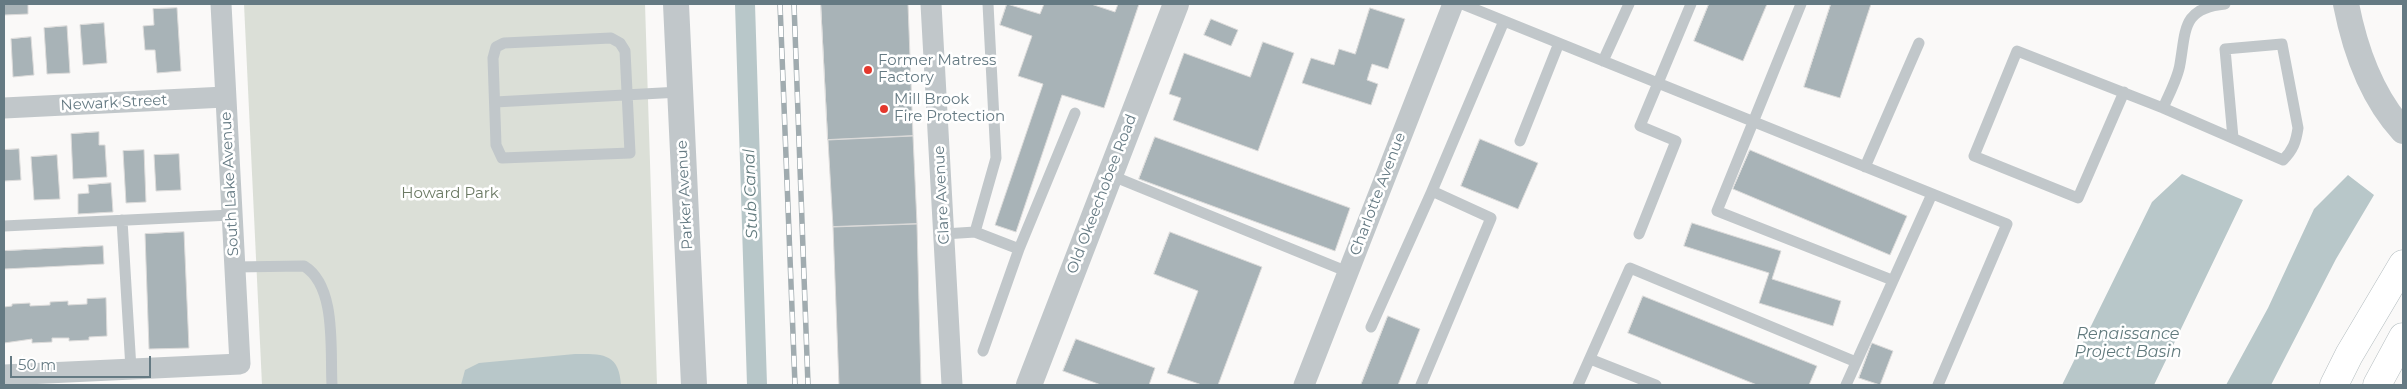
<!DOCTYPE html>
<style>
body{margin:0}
#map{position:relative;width:2407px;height:389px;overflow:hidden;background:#faf9f8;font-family:Montserrat,sans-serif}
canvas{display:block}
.frame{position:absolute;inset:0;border:5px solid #657a83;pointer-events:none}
.scale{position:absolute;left:10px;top:356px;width:141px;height:22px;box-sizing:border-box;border:2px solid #657a83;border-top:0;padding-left:6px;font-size:15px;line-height:18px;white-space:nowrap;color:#657a83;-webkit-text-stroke:4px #fff;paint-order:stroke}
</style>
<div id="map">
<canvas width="2407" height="389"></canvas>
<div class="frame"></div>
<div class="scale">50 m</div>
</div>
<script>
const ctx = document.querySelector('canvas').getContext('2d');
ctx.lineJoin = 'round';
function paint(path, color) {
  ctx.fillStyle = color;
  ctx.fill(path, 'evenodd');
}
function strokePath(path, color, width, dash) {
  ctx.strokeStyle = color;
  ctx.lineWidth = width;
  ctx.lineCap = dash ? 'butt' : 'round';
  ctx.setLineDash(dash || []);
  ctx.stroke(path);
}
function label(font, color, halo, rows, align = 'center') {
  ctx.font = font + ' Montserrat,sans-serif';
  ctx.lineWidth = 5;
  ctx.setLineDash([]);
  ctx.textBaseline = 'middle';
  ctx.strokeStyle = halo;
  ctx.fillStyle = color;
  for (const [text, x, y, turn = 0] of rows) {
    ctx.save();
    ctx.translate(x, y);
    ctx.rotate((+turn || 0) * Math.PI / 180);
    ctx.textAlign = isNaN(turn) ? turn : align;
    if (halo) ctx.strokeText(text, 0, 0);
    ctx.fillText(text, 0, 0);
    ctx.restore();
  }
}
const green = new Path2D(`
 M244,4H645L657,385H262Z`);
const water = new Path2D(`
 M2182,174L2243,200L2154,385H2062L2152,202Z
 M2348,175L2374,195L2336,259L2271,385H2226L2268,308L2314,209Z
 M575,354C603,354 619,353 621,385H461L465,370L479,363Z`);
const canal = new Path2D(`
 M745,4L757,385`);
const building = new Path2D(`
 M4,4H28V14L4,15Z
 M821,4H908L913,136L828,140Z
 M1007,4L1040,14L1044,4H1091L1115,12L1118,4H1139L1104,108L1062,95L1016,232L995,225L1043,84L1018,76L1032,36L1000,25Z
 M1709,4H1767L1743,61L1694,41Z
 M1831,4H1871L1840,98L1804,87Z
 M177,8L181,71L157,73L155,50H145L143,26L154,25L153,9Z
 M1370,8L1405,19L1388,69L1372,64L1367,80L1378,84L1371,105L1302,83L1311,58L1334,65L1339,49L1355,54Z
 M1211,19L1238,30L1231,46L1204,35Z
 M104,23L107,63L83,65L80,25Z
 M67,26L70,73L47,74L44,28Z
 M31,37L34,75L13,77L11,39Z
 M1263,42L1294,53L1258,151L1173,120L1181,98L1169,94L1184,53L1250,77Z
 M99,132V145H105L107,177L73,179L71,134Z
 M913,136L917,224L833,227L828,140Z
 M1155,137L1350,208L1335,251L1139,179Z
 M1480,139L1538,163L1518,209L1461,186Z
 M19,149L21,180L4,181V150Z
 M144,150L146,202L126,203L123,151Z
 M1750,150L1907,216L1890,255L1733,189Z
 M179,154L181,190L156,191L154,155Z
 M57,155L60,199L34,200L31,157Z
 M111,183L113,212L78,214V194L89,193L88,185Z
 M1692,223L1781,251L1772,279L1841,301L1833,326L1759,303L1769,273L1684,246Z
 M917,224L921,385H839L833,227Z
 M184,232L189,348L149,349L145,234Z
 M1170,232L1262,267L1218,385H1202L1167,373L1198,291L1154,274Z
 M103,246L104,264L4,269V251Z
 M1643,296L1817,366L1809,385H1757L1628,333Z
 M106,298L107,336L89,337V340L69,341V338H52V342L32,343V339L4,343V307L12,306V304L30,303V306L50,305V302L68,301V305L87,304V299Z
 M1388,316L1420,329L1398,385H1361Z
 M1076,339L1155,368L1149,385H1101L1063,371Z
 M1872,343L1893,351L1880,385L1859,378Z`);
const service = new Path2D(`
 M1462,4L2007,224L1938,385
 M1801,4L1717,211L1892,280
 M2225,4C2182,8 2186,30 2180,64C2178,78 2169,94 2163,108L2283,160C2293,150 2296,142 2298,128L2282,44L2225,49L2233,138
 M611,38L620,43L625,51L630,153L502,158L496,145L493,58L496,47L504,43Z
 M1603,61L1629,4
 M2124,92L2078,198L1974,156L2017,51C2066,70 2114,89 2163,108
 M495,102L680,92
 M1520,141L1559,43
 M1865,167L1919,43
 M1110,175L1348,272
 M1432,191L1504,21
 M122,220L131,369
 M4,226L231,215
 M975,232L1019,249L983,351
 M944,234L975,232L996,158L988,4
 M1639,234L1676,141L1640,126L1691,4
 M1019,249L1075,113
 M234,267L304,266C337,286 330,350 332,385
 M1371,327L1432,191L1491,218L1421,385
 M1590,359L1656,385
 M1578,385L1630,268L1856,362
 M1846,385L1932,194`);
const minor = new Path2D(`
 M931,4L952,385
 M4,108L225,97
 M4,375L240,364L221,4
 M1304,385L1453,4`);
const tertiary = new Path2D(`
 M676,4L694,385
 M2346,4C2355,50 2371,96 2403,131
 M1029,385L1176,4`);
const secondary = new Path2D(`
 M2334,385L2349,355L2403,264
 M2377,385L2403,337`);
const rail = new Path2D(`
 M780,4L795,385
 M794,4L808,385`);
const markers = [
 [868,70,5,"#e4382d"],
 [884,109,5,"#e4382d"]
];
const poiNames = [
 ["Former Matress",878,61],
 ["Factory",878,78],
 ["Mill Brook",894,100],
 ["Fire Protection",894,117]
];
const streetNames = [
 ["Newark Street",114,103,-3],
 ["South Lake Avenue",230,184,-93],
 ["Old Okeechobee Road",1102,194,-69],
 ["Charlotte Avenue",1378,194,-69],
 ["Parker Avenue",685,195,-93],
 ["Clare Avenue",942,195,-93]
];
const parkNames = [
 ["Howard Park",450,194]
];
const waterNames = [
 ["Stub Canal",751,194,-92],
 ["Renaissance",2128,334],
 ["Project Basin",2128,352]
];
paint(green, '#dbdfd7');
paint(water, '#b8c7c9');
strokePath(canal, '#b8c7c9', 20);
paint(building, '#a8b3b7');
strokePath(building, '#dcdbda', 1);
strokePath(secondary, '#b3bcbf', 29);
strokePath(service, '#c1c7ca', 11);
strokePath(minor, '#c1c7ca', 21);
strokePath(tertiary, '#c1c7ca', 26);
strokePath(secondary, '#fff', 28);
strokePath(rail, '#a0abaf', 5.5);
strokePath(rail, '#fff', 4, [11]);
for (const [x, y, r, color] of markers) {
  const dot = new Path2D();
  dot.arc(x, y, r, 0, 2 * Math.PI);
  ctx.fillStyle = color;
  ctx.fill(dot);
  strokePath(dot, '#fff', 2);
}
label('15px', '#657a83', '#fff', poiNames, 'left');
label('15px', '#657a83', '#fff', streetNames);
label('15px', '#6c7a64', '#fff', parkNames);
label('italic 16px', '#60797c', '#fff', waterNames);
</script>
